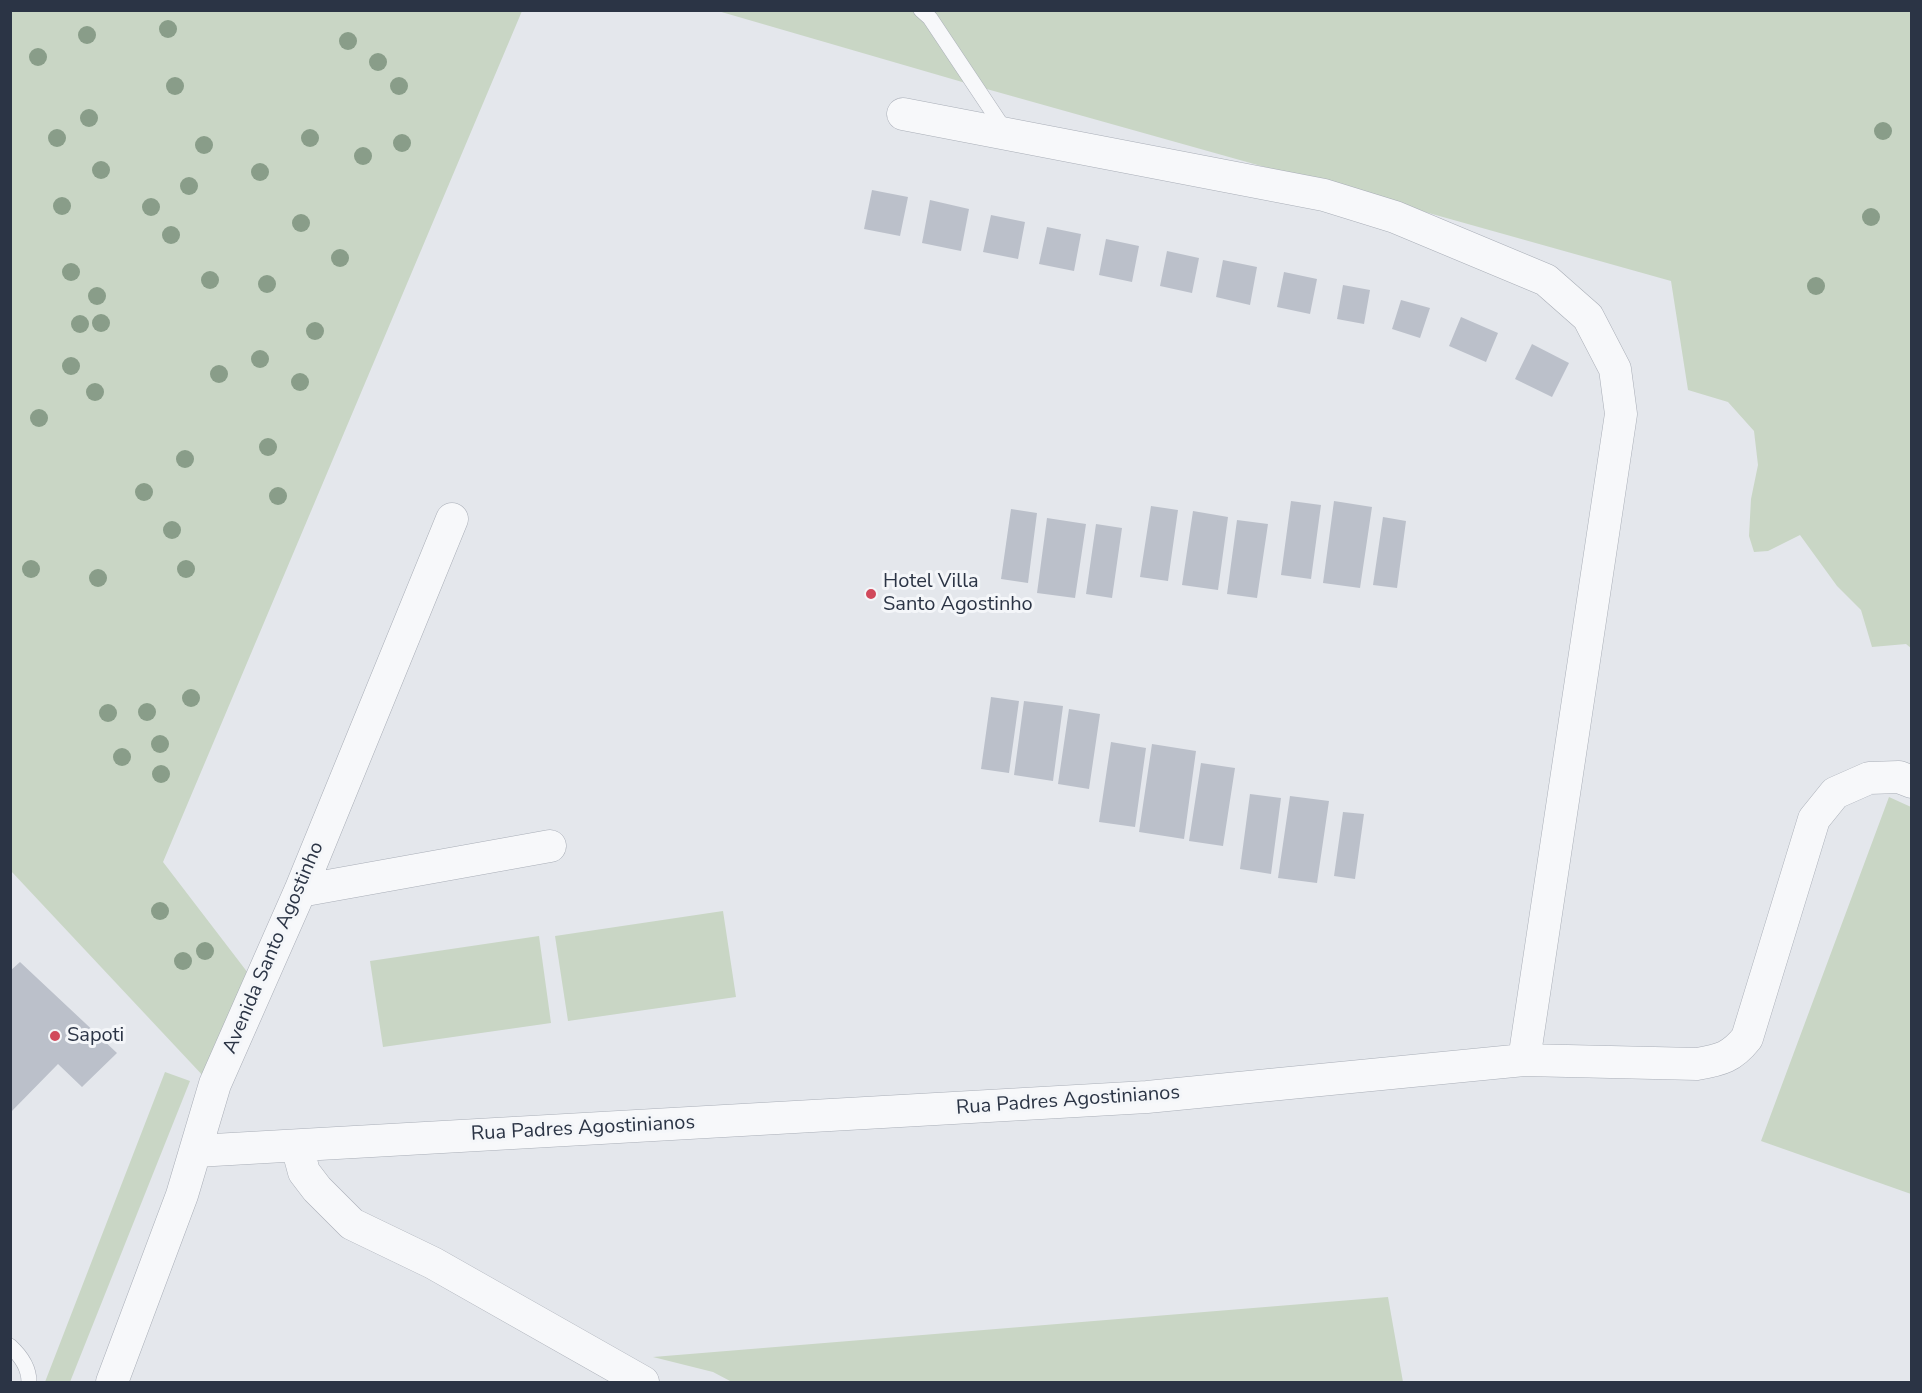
<!DOCTYPE html>
<style>
body{margin:0}
#map{position:relative;width:1922px;height:1393px;overflow:hidden;background:#e4e7ec;font-family:"Nunito Sans",sans-serif}
canvas{display:block}
.frame{position:absolute;inset:0;border:12px solid #2b3445;pointer-events:none}
</style>
<div id="map">
<canvas width="1922" height="1393"></canvas>
<div class="frame"></div>
</div>
<script>
const ctx = document.querySelector('canvas').getContext('2d');
ctx.lineJoin = 'round';
function paint(path, color) {
  ctx.fillStyle = color;
  ctx.fill(path, 'evenodd');
}
function strokePath(path, color, width, dash) {
  ctx.strokeStyle = color;
  ctx.lineWidth = width;
  ctx.lineCap = dash ? 'butt' : 'round';
  ctx.setLineDash(dash || []);
  ctx.stroke(path);
}
function label(font, color, halo, rows, align = 'center') {
  ctx.font = font + ' "Nunito Sans",sans-serif';
  ctx.lineWidth = 6;
  ctx.setLineDash([]);
  ctx.textBaseline = 'middle';
  ctx.strokeStyle = halo;
  ctx.fillStyle = color;
  for (const [text, x, y, turn = 0] of rows) {
    ctx.save();
    ctx.translate(x, y);
    ctx.rotate((+turn || 0) * Math.PI / 180);
    ctx.textAlign = isNaN(turn) ? turn : align;
    if (halo) ctx.strokeText(text, 0, 0);
    ctx.fillText(text, 0, 0);
    ctx.restore();
  }
}
const green = new Path2D(`
 M11,11H522L163,862L248,973L206,1079L11,871Z
 M718,11H1911V648L1906,644L1872,647L1861,610L1837,586L1800,535L1768,551L1754,552L1749,536L1751,499L1758,465L1754,431L1728,402L1688,390L1671,281L976,86Z
 M1889,797L1911,807V1194L1761,1141Z
 M723,911L736,997L568,1021L555,936Z
 M539,936L551,1023L383,1047L370,961Z
 M165,1072L190,1081L70,1382H45Z
 M1388,1297L1403,1382H732L713,1372L653,1357Z`);
const building = new Path2D(`
 M872,190L908,197L900,236L864,229Z
 M930,200L969,209L961,251L922,243Z
 M991,215L1025,222L1018,259L983,252Z
 M1047,227L1081,234L1074,271L1039,264Z
 M1106,239L1139,246L1132,282L1099,275Z
 M1167,251L1199,258L1192,293L1160,286Z
 M1223,260L1257,267L1250,305L1216,297Z
 M1284,272L1317,279L1310,314L1277,307Z
 M1343,285L1370,290L1364,324L1337,319Z
 M1401,300L1430,308L1420,338L1392,329Z
 M1461,317L1498,333L1486,362L1449,346Z
 M1532,344L1569,363L1552,397L1515,379Z
 M1291,501L1321,505L1311,579L1281,575Z
 M1334,501L1372,507L1360,588L1323,583Z
 M1151,506L1178,510L1168,581L1140,577Z
 M1011,509L1037,513L1028,583L1001,579Z
 M1193,511L1228,517L1218,590L1182,585Z
 M1383,517L1406,521L1397,588L1373,585Z
 M1047,518L1086,524L1075,598L1037,593Z
 M1237,520L1268,524L1257,598L1227,594Z
 M1096,524L1122,528L1112,598L1086,594Z
 M991,697L1019,701L1009,773L981,769Z
 M1024,701L1063,706L1053,781L1014,775Z
 M1069,709L1100,714L1089,789L1058,784Z
 M1111,742L1146,748L1135,827L1099,822Z
 M1152,744L1196,751L1184,839L1139,832Z
 M1201,763L1235,768L1223,846L1189,841Z
 M1250,794L1281,798L1271,874L1240,869Z
 M1290,796L1329,801L1317,883L1278,878Z
 M1343,812L1364,814L1355,879L1334,876Z
 M20,962L117,1053L82,1087L58,1064L10,1113V971Z`);
const service = new Path2D(`
 M921,10L930,18L1006,132
 M10,1346C21,1356 29,1368 29,1382`);
const minor = new Path2D(`
 M903,114L1324,195L1395,217L1546,280L1588,317L1615,369L1621,414L1524,1060
 M300,891L550,846
 M297,1146L304,1172L317,1189L352,1224L433,1263L643,1382
 M196,1151L1147,1097L1524,1060L1697,1064C1721,1060 1732,1057 1747,1038L1814,819L1835,793L1869,778L1899,777L1912,782
 M112,1382L182,1195L215,1084L300,891L452,519`);
const trees = [
 [168,29],
 [87,35],
 [348,41],
 [38,57],
 [378,62],
 [175,86],
 [399,86],
 [89,118],
 [1883,131],
 [57,138],
 [310,138],
 [402,143],
 [204,145],
 [363,156],
 [101,170],
 [260,172],
 [189,186],
 [62,206],
 [151,207],
 [1871,217],
 [301,223],
 [171,235],
 [340,258],
 [71,272],
 [210,280],
 [267,284],
 [1816,286],
 [97,296],
 [101,323],
 [80,324],
 [315,331],
 [260,359],
 [71,366],
 [219,374],
 [300,382],
 [95,392],
 [39,418],
 [268,447],
 [185,459],
 [144,492],
 [278,496],
 [172,530],
 [31,569],
 [186,569],
 [98,578],
 [191,698],
 [147,712],
 [108,713],
 [160,744],
 [122,757],
 [161,774],
 [160,911],
 [205,951],
 [183,961]
];
const markers = [
 [871,594,6,"#d1495b"],
 [55,1036,6,"#d1495b"]
];
const poiNames = [
 ["Hotel Villa",883,582],
 ["Santo Agostinho",883,605],
 ["Sapoti",67,1036]
];
const streetNames = [
 ["Avenida Santo Agostinho",274,948,-67],
 ["Rua Padres Agostinianos",1068,1101,-4],
 ["Rua Padres Agostinianos",583,1129,-3]
];
paint(green, '#c9d6c5');
paint(building, '#bbc0ca');
strokePath(service, '#a9aeb7', 16);
strokePath(minor, '#a9aeb7', 33);
strokePath(service, '#f7f8fa', 15);
strokePath(minor, '#f7f8fa', 32);
ctx.fillStyle = '#899d89';
for (const [x, y] of trees) {
  ctx.beginPath();
  ctx.arc(x, y, 9, 0, 2 * Math.PI);
  ctx.fill();
}
for (const [x, y, r, color] of markers) {
  const dot = new Path2D();
  dot.arc(x, y, r, 0, 2 * Math.PI);
  ctx.fillStyle = color;
  ctx.fill(dot);
  strokePath(dot, '#f4f6f9', 2);
}
label('20px', '#2b3445', '#f4f6f9', poiNames, 'left');
label('20px', '#2b3445', '#f4f6f9', streetNames);
</script>
